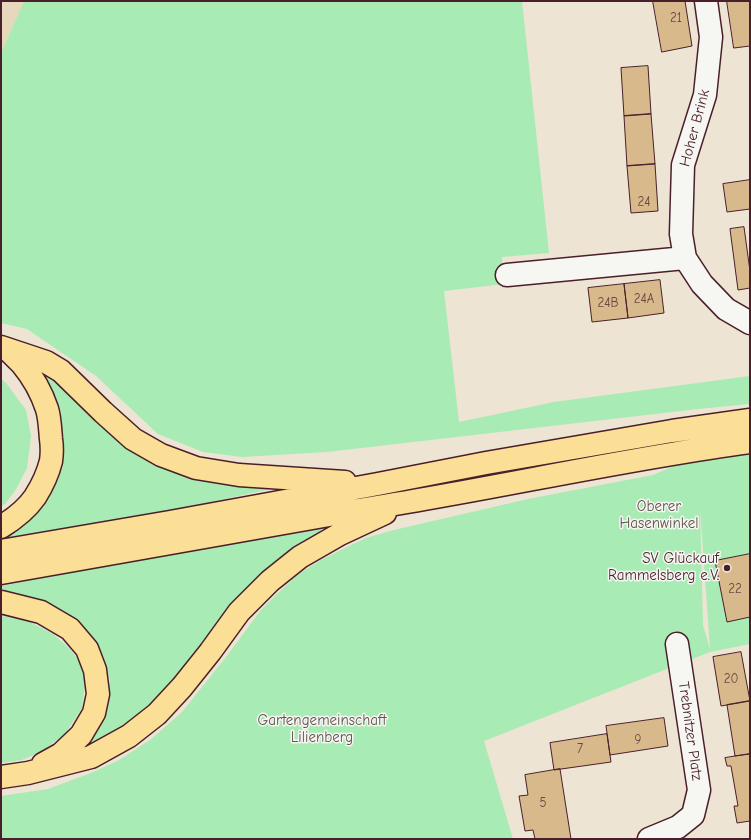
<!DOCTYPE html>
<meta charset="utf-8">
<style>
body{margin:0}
#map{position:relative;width:751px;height:840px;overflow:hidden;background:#ede4d3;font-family:"Comic Neue",sans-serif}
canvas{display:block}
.frame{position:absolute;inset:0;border:2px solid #4a1f2b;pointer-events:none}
</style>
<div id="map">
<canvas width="751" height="840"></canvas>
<div class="frame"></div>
</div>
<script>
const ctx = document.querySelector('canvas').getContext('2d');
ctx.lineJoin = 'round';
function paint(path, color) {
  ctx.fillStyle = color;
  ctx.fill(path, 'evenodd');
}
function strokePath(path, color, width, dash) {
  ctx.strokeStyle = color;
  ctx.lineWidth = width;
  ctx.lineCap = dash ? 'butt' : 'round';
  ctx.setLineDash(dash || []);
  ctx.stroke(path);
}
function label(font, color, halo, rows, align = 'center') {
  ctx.font = font + ' "Comic Neue",sans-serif';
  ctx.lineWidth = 3;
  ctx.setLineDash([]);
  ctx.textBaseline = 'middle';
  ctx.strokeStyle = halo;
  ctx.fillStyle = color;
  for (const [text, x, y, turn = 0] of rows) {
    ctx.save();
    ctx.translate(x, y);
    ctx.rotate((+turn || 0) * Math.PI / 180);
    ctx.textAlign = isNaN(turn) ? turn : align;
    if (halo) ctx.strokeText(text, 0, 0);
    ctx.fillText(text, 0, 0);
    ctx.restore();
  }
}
const built = new Path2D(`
 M1,1H24L1,53Z`);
const green = new Path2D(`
 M24,1H522L549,253L502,257L504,284L444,291L459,422L554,402L750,376V404L698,409L327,452L242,457L203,452L158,434L96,376L27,329L1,323V53Z
 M27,364L47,370L119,438L271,486V489L136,518L1,540V538L21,525L55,472Z
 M1,379L6,383L26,410L31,436L27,468L15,491L5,504L1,506Z
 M750,453V644L710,652L484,741L513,839H1V796L48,789L91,773L119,760L150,740L182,712L226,657L261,610L278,593L300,573L323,559L347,547L366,538L394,530L528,499L653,475L683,462L697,460ZM700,507V508L710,649L703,625Z
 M361,518L336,528L175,688L106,743L82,748L94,734L103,719L107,702L110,680L104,658L93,638L77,621L1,593V586Z
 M1,616L28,621L53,634L69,648L81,663L85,685L82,708L65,734L42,751L22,760L1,763Z`);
const building = new Path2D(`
 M653,1H685L692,46L662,52Z
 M727,1H750V46L734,48Z
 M648,66L651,114L624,116L621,68Z
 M651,114L655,164L627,166L624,116Z
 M655,164L658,211L631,213L627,166Z
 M750,180V209L727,212L723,184Z
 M744,227L750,271V288L738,290L730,229Z
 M660,280L664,313L628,318L624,284Z
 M624,284L628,318L592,322L588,288Z
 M750,554V617L727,622L715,561Z
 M741,652L750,701L721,706L713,657Z
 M750,701V754L735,756L727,705Z
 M664,718L668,746L610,755L606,726Z
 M607,734L611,762L554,770L550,743Z
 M750,754V821L737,823L734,806H738L731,766H727L725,758Z
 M560,769L571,839H535L533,830L525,831L519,796L528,795L525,775Z`);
const minor = new Path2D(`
 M706,1L711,37L705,95L683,165L681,234L685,258L702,284L726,309L750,323
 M507,275L685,258
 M649,839L678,827L693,815L699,790L677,644`);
const highway = new Path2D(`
 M1,347L46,362L61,371L103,412L133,439L161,455L196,468L239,475L345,482
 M1,527C14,519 26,510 35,497C42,486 48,473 51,461C52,454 52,446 51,439C50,429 50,419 47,409C42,394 32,376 22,364C17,359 12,354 7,349
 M1,551L170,522L378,484L486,463L672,431L750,420
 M1,573L352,511C485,491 616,460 750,442
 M1,602L41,612L70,629L87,649L95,670L98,694L94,713L81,735L61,754L43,764
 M1,777L28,773L91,757L129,736L157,714L182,687L210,652L239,612L270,581L300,557L340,534L385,513`);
const markers = [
 [727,568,4,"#4a1f2b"]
];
const numberNames = [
 ["21",676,18],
 ["24",644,202],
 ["24A",644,299],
 ["24B",608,303],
 ["22",735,589],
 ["20",731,679],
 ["9",638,740],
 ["7",580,749],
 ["5",543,803]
];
const streetNames = [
 ["Hoher Brink",695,128,-75],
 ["Trebnitzer Platz",690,731,82]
];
const parkNames = [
 ["Oberer",659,507],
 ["Hasenwinkel",659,524],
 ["Gartengemeinschaft",322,721],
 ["Lilienberg",322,738]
];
const poiNames = [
 ["SV Glückauf",719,559],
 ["Rammelsberg e.V.",719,576]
];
paint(built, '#e6d7bd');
paint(green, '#a9ebb4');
paint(building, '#d7b98b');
strokePath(building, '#4a1f2b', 1);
strokePath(minor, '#4a1f2b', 25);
strokePath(highway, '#4a1f2b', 25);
strokePath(minor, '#f6f6f2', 22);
strokePath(highway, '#fbdf96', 22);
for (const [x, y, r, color] of markers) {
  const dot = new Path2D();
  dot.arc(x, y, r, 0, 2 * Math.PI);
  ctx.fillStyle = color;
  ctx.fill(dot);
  strokePath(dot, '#f6f6f2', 1.5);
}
label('13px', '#6d4643', null, numberNames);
label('15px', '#4a1f2b', '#f6f6f2', streetNames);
label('15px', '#62524d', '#f6f6f2', parkNames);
label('15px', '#4a1f2b', '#f6f6f2', poiNames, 'right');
</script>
